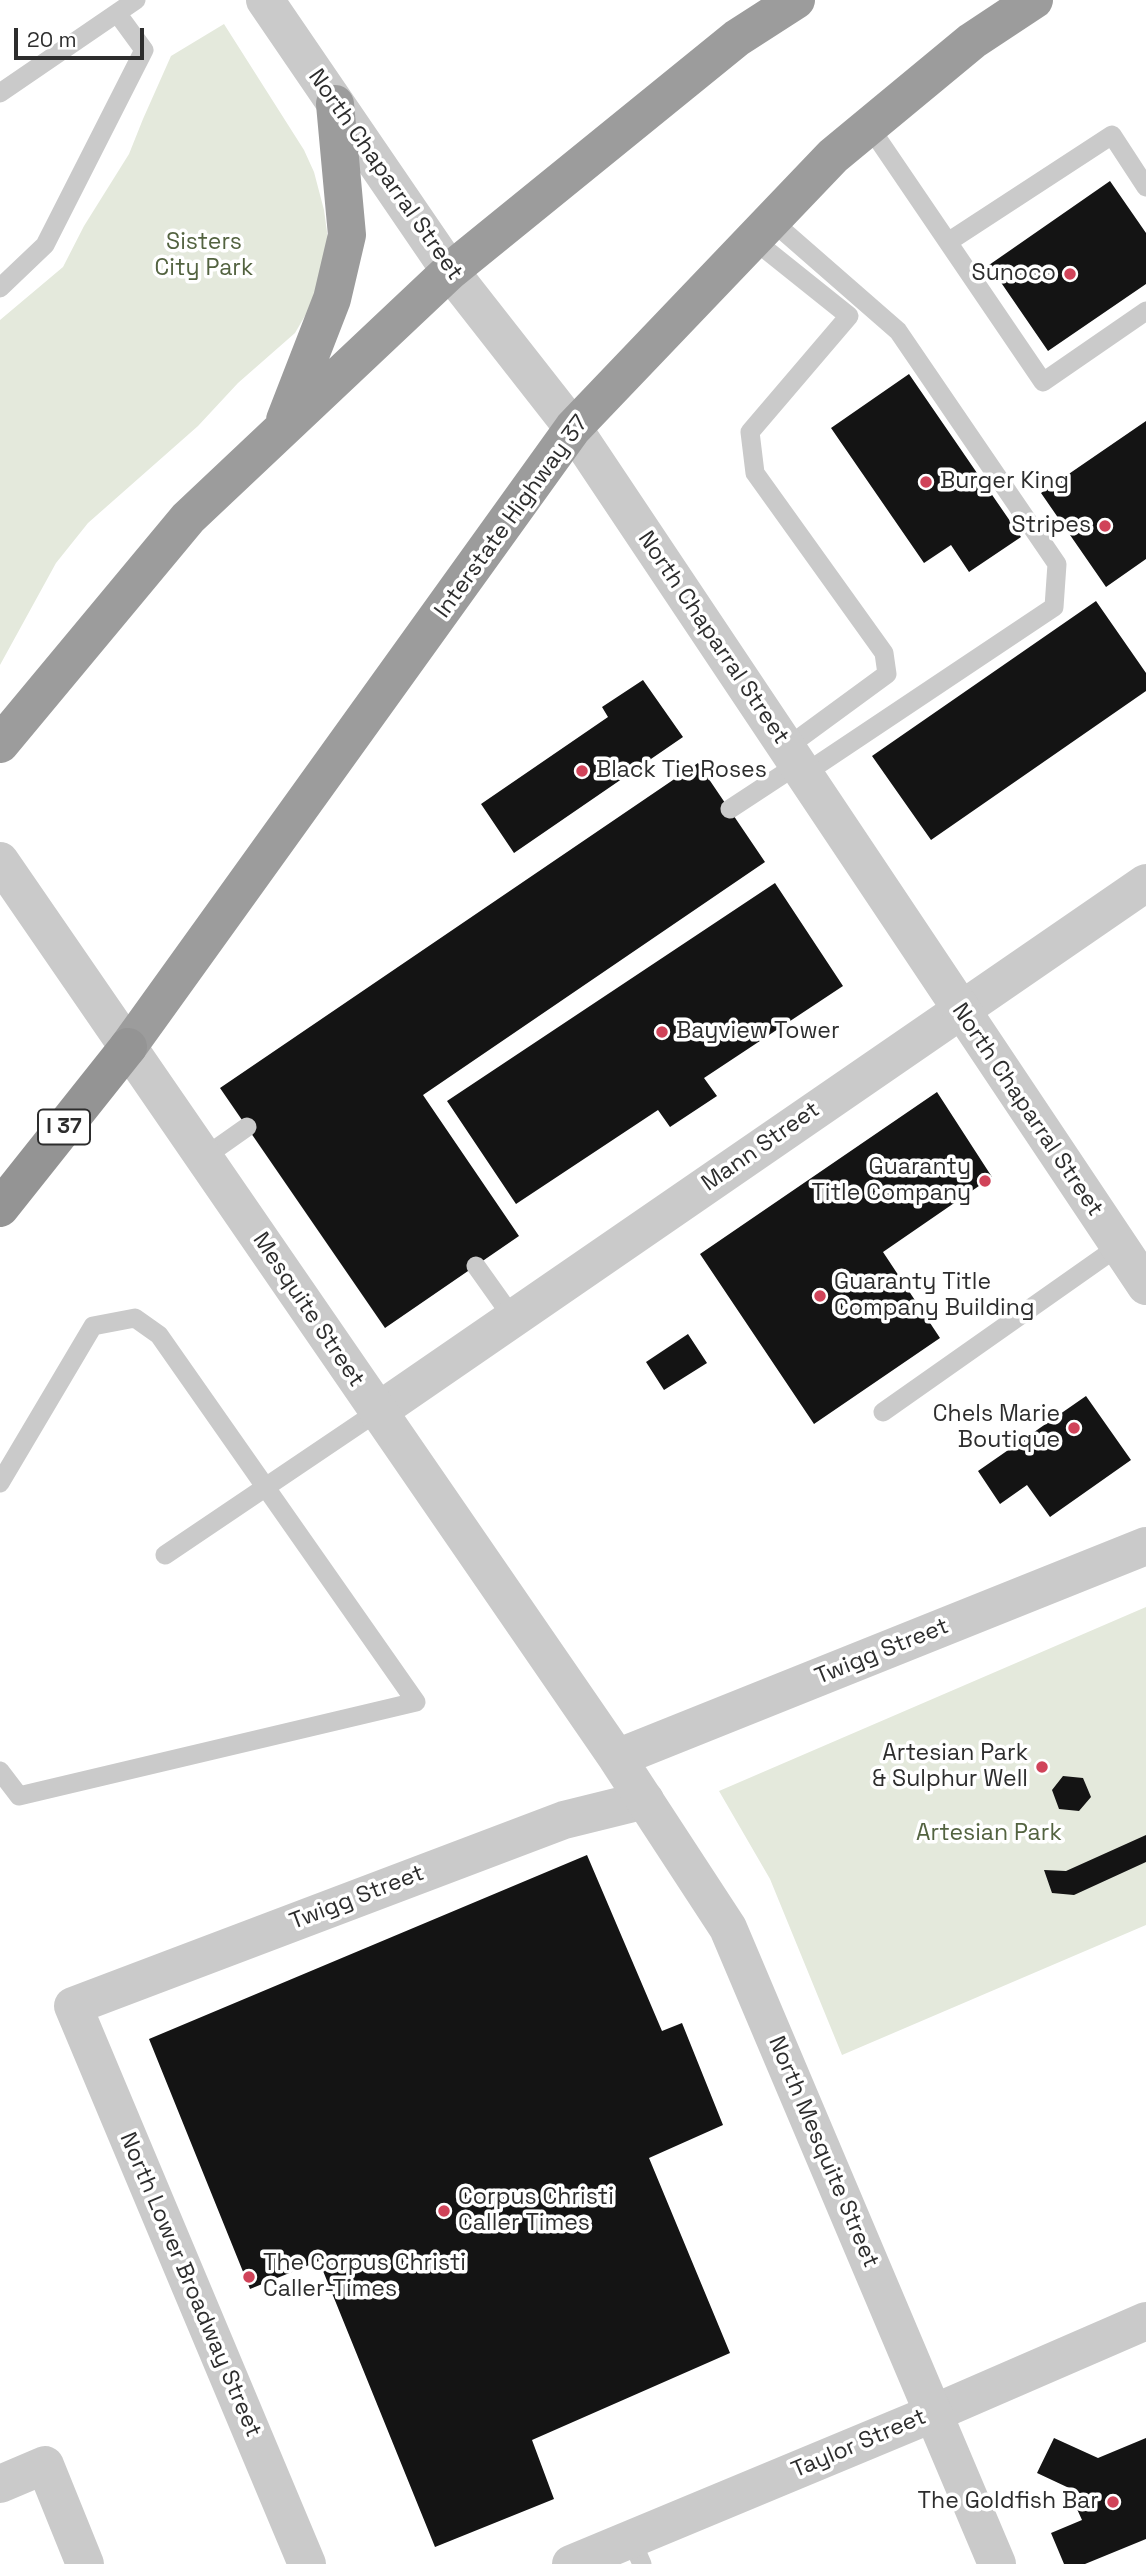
<!DOCTYPE html>
<style>
body{margin:0}
#map{position:relative;width:1146px;height:2564px;overflow:hidden;background:#fff;font-family:"Space Grotesk",sans-serif}
canvas{display:block}
.scale{position:absolute;left:14px;top:28px;width:130px;height:32px;box-sizing:border-box;border:4px solid #2d2d2d;border-top:0;padding-left:9px;font-size:21px;line-height:24px;white-space:nowrap;color:#2d2d2d;-webkit-text-stroke:5px #fff;paint-order:stroke}
</style>
<div id="map">
<canvas width="1146" height="2564"></canvas>
<div class="scale">20 m</div>
</div>
<script>
const ctx = document.querySelector('canvas').getContext('2d');
ctx.lineJoin = 'round';
function paint(path, color) {
  ctx.fillStyle = color;
  ctx.fill(path, 'evenodd');
}
function strokePath(path, color, width, dash) {
  ctx.strokeStyle = color;
  ctx.lineWidth = width;
  ctx.lineCap = dash ? 'butt' : 'round';
  ctx.setLineDash(dash || []);
  ctx.stroke(path);
}
function label(font, color, halo, rows, align = 'center') {
  ctx.font = font + ' "Space Grotesk",sans-serif';
  ctx.lineWidth = 7;
  ctx.setLineDash([]);
  ctx.textBaseline = 'middle';
  ctx.strokeStyle = halo;
  ctx.fillStyle = color;
  for (const [text, x, y, turn = 0] of rows) {
    ctx.save();
    ctx.translate(x, y);
    ctx.rotate((+turn || 0) * Math.PI / 180);
    ctx.textAlign = isNaN(turn) ? turn : align;
    if (halo) ctx.strokeText(text, 0, 0);
    ctx.fillText(text, 0, 0);
    ctx.restore();
  }
}
const green = new Path2D(`
 M224,24L304,150L314,172L324,210L331,261L320,290L295,333L238,383L198,426L88,523L56,563L0,665V320L63,267L84,226L129,154L143,119L171,56Z
 M1146,1607V1925L842,2055L770,1879L719,1791Z`);
const building = new Path2D(`
 M1110,181L1146,233V284L1048,351L989,265Z
 M909,374L1021,537L969,572L951,545L924,563L831,428Z
 M1146,421V559L1106,587L1041,493Z
 M1096,601L1146,673V691L931,840L872,756Z
 M643,680L683,737L514,853L481,804L608,717L602,707Z
 M698,763L765,862L423,1095L519,1236L385,1328L220,1088Z
 M775,883L843,986L704,1078L717,1096L670,1127L658,1110L516,1204L447,1101Z
 M937,1092L992,1177L883,1252L940,1338L814,1424L700,1254Z
 M688,1334L707,1363L664,1390L646,1362Z
 M1086,1396L1131,1460L1050,1517L1027,1485L1000,1504L978,1471Z
 M1063,1776L1083,1778L1091,1797L1079,1811L1059,1809L1052,1790Z
 M1146,1835V1862L1074,1895L1052,1893L1044,1870L1066,1871Z
 M587,1855L662,2031L682,2023L723,2125L649,2158L730,2353L532,2440L554,2499L435,2547L319,2261L250,2289L149,2039Z
 M1054,2438L1098,2458L1146,2438V2539L1085,2564H1064L1051,2533L1082,2520L1077,2509L1084,2495L1037,2473Z`);
const service = new Path2D(`
 M0,93L136,0
 M869,126L1043,382L1146,311
 M772,221L898,331L1057,564L1054,607L804,774
 M754,240L849,316L750,432L755,473L884,653L887,674L786,748
 M948,242L1112,135L1146,187
 M0,288L45,245L144,50L117,13
 M730,809L797,765
 M203,1158L247,1127
 M476,1266L513,1318
 M883,1412L1119,1246
 M0,1483L93,1326L135,1318L159,1335L416,1702L19,1796L0,1771
 M165,1555L377,1412
 M631,2539L642,2564`);
const minor = new Path2D(`
 M265,0L450,271
 M377,1412L1146,883
 M307,2564L73,2006L564,1820L645,1800
 M571,2564L934,2413L1146,2321`);
const tertiary = new Path2D(`
 M450,271L573,428L1146,1286
 M0,861L617,1758L728,1928L997,2564
 M617,1758L1146,1546
 M0,2484L45,2465L85,2564`);
const trunk = new Path2D(`
 M285,420L332,299L347,235L335,104
 M0,744L188,518L450,271L737,38L796,0
 M128,1047L573,428L833,156L972,41L1034,0`);
const motorway = new Path2D(`
 M0,1208L128,1047`);
const markers = [
 [1070,274,7,"#d04359"],
 [926,482,7,"#d04359"],
 [1105,526,7,"#d04359"],
 [582,771,7,"#d04359"],
 [662,1032,7,"#d04359"],
 [985,1181,7,"#d04359"],
 [820,1296,7,"#d04359"],
 [1074,1428,7,"#d04359"],
 [1042,1767,7,"#d04359"],
 [444,2211,7,"#d04359"],
 [249,2277,7,"#d04359"],
 [1113,2502,7,"#d04359"]
];
const shields = [
 [64,1127,52]
];
const shieldNames = [
 ["I 37",64,1127]
];
const streetNames = [
 ["North Chaparral Street",385,175,55],
 ["Interstate Highway 37",512,517,-54],
 ["North Chaparral Street",713,638,56],
 ["North Chaparral Street",1027,1110,56],
 ["Mann Street",761,1147,-35],
 ["Mesquite Street",308,1310,56],
 ["Twigg Street",882,1652,-22],
 ["Twigg Street",357,1898,-21],
 ["North Mesquite Street",823,2152,67],
 ["North Lower Broadway Street",190,2285,67],
 ["Taylor Street",859,2444,-23]
];
const parkNames = [
 ["Sisters",204,243],
 ["City Park",204,269],
 ["Artesian Park",989,1834]
];
const poiNames = [
 ["Sunoco",1056,274],
 ["Burger King",940,482,"left"],
 ["Stripes",1091,526],
 ["Black Tie Roses",596,771,"left"],
 ["Bayview Tower",676,1032,"left"],
 ["Guaranty",971,1168],
 ["Title Company",971,1194],
 ["Guaranty Title",834,1283,"left"],
 ["Company Building",834,1309,"left"],
 ["Chels Marie",1060,1415],
 ["Boutique",1060,1441],
 ["Artesian Park",1028,1754],
 ["& Sulphur Well",1028,1780],
 ["Corpus Christi",458,2198,"left"],
 ["Caller Times",458,2224,"left"],
 ["The Corpus Christi",263,2264,"left"],
 ["Caller-Times",263,2290,"left"],
 ["The Goldfish Bar",1099,2502]
];
paint(green, '#e4e9dc');
paint(building, '#141414');
strokePath(service, '#cacaca', 19);
strokePath(minor, '#cacaca', 38);
strokePath(tertiary, '#cacaca', 38);
strokePath(trunk, '#9c9c9c', 38);
strokePath(motorway, '#949494', 38);
for (const [x, y, r, color] of markers) {
  const dot = new Path2D();
  dot.arc(x, y, r, 0, 2 * Math.PI);
  ctx.fillStyle = color;
  ctx.fill(dot);
  strokePath(dot, '#fff', 2.5);
}
for (const [x, y, w] of shields) {
  const box = new Path2D();
  box.roundRect(x - w / 2, y - 17.5, w, 35, 5);
  ctx.fillStyle = '#fff';
  ctx.fill(box);
  strokePath(box, '#2d2d2d', 2);
}
label('bold 21px', '#2d2d2d', null, shieldNames);
label('23px', '#2d2d2d', '#fff', streetNames);
label('23px', '#536340', '#fff', parkNames);
label('23px', '#2d2d2d', '#fff', poiNames, 'right');
</script>
